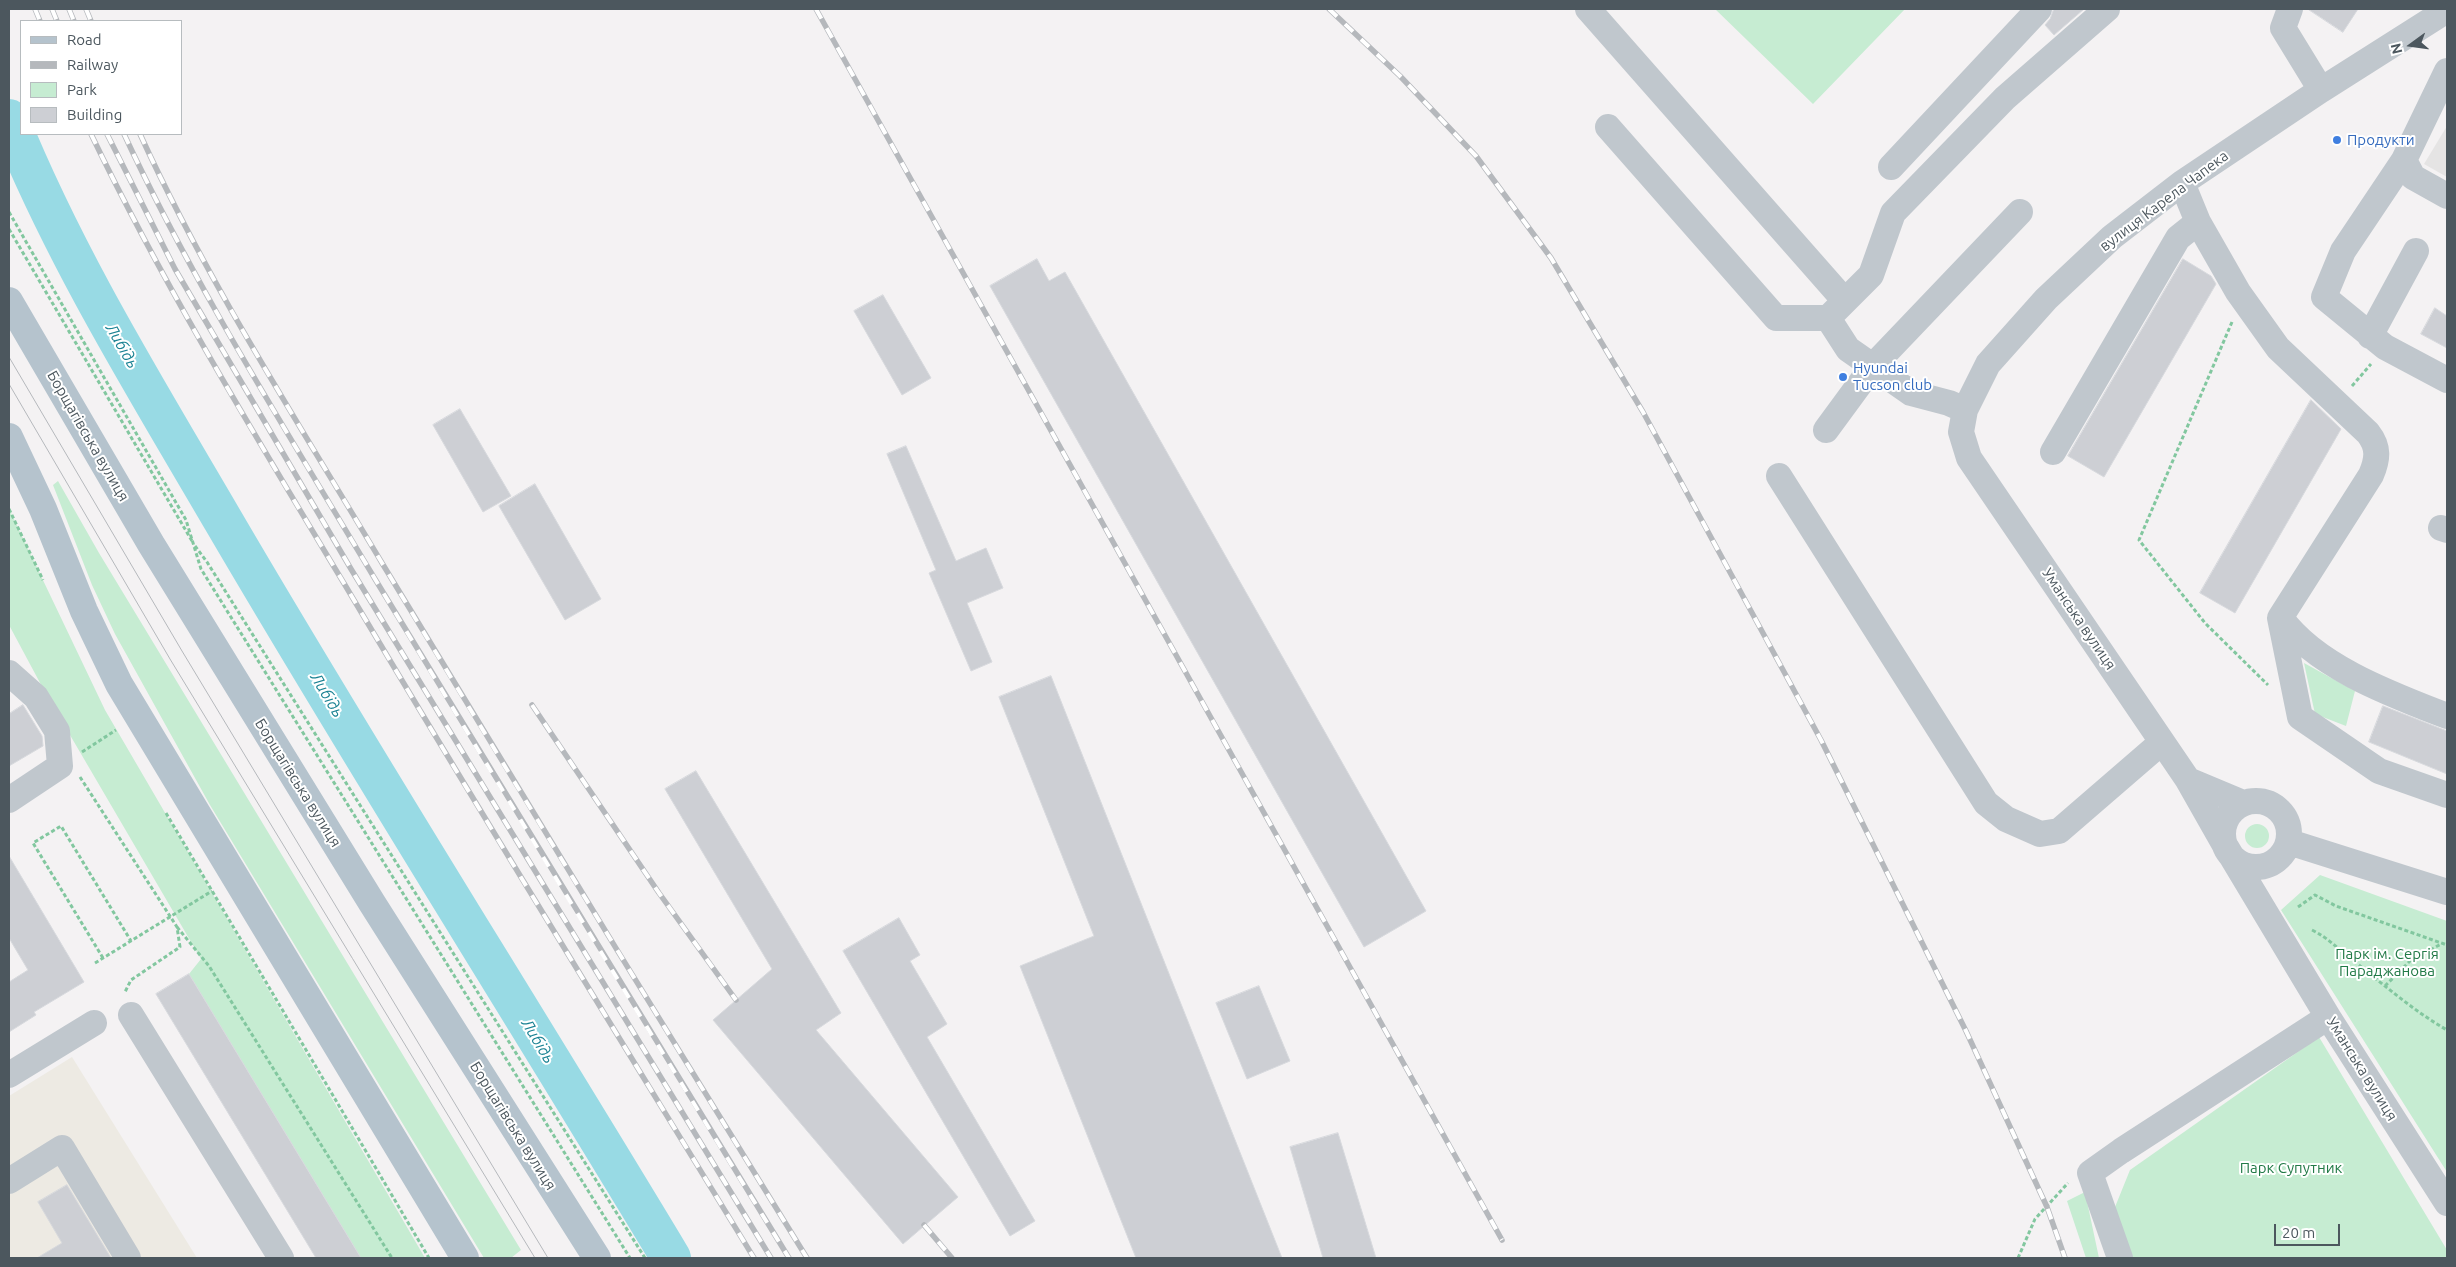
<!DOCTYPE html>
<meta charset="utf-8">
<style>
body{margin:0}
#map{position:relative;width:2456px;height:1267px;overflow:hidden;background:#f4f2f3;font-family:Ubuntu,sans-serif}
canvas{display:block}
.frame{position:absolute;inset:0;border:10px solid #4c575e;pointer-events:none}
.legend{position:absolute;left:20px;top:20px;width:162px;height:115px;box-sizing:border-box;background:#fff;border:1px solid #b7bcbf;margin:0;padding:6px 9px;list-style:none;font-size:15px;color:#4c575e}
.legend li{display:flex;align-items:center;gap:10px;height:25px}
.legend b{width:25px;border:1px solid #b7bcbf}
.north{position:absolute;left:2386px;top:20px;width:50px;height:50px;-webkit-text-stroke:4px #fff;paint-order:stroke;rotate:256deg;font-size:14px;font-weight:700;line-height:20px;text-align:center;color:#4c575e}
.north::after{content:'';display:block;margin:auto;width:18px;height:22px;background:#4c575e;clip-path:polygon(50% 0,100% 100%,50% 72%,0 100%)}
.scale{position:absolute;left:2274px;top:1224px;width:66px;height:22px;box-sizing:border-box;border:2px solid #4c575e;border-top:0;padding-left:6px;font-size:15px;line-height:18px;white-space:nowrap;color:#4c575e;-webkit-text-stroke:4px #fff;paint-order:stroke}
</style>
<div id="map">
<canvas width="2456" height="1267"></canvas>
<div class="frame"></div>
<ul class="legend">
<li><b style="height:6px;background:#b5c3cd"></b>Road</li>
<li><b style="height:6px;background:#b5b8bc"></b>Railway</li>
<li><b style="height:14px;background:#c6ecd2"></b>Park</li>
<li><b style="height:14px;background:#cdcfd4"></b>Building</li>
</ul>
<div class="north">N</div>
<div class="scale">20 m</div>
</div>
<script>
const ctx = document.querySelector('canvas').getContext('2d');
ctx.lineJoin = 'round';
function paint(path, color) {
  ctx.fillStyle = color;
  ctx.fill(path, 'evenodd');
}
function strokePath(path, color, width, dash) {
  ctx.strokeStyle = color;
  ctx.lineWidth = width;
  ctx.lineCap = dash ? 'butt' : 'round';
  ctx.setLineDash(dash || []);
  ctx.stroke(path);
}
function label(font, color, halo, rows, align = 'center') {
  ctx.font = font + ' Ubuntu,sans-serif';
  ctx.lineWidth = 4;
  ctx.setLineDash([]);
  ctx.textBaseline = 'middle';
  ctx.strokeStyle = halo;
  ctx.fillStyle = color;
  for (const [text, x, y, turn = 0] of rows) {
    ctx.save();
    ctx.translate(x, y);
    ctx.rotate((+turn || 0) * Math.PI / 180);
    ctx.textAlign = isNaN(turn) ? turn : align;
    if (halo) ctx.strokeText(text, 0, 0);
    ctx.fillText(text, 0, 0);
    ctx.restore();
  }
}
const commercial = new Path2D(`
 M72,1057L197,1258H9V1096Z`);
const education = new Path2D(`
 M2447,126V177L2424,164Z`);
const green = new Path2D(`
 M1715,9H1905L1813,104Z
 M58,481L99,553L521,1250L511,1258H484L210,805L115,634L92,585L53,485Z
 M9,509L105,710L425,1258H361L189,974L201,959L46,694L9,625Z
 M2304,663L2355,691L2346,726L2315,714Z
 M2245 836a12 12 0 1 1 24 0a12 12 0 1 1-24 0Z
 M2320,875L2447,921V1172L2281,910Z
 M2319,1037L2447,1250V1258H2130L2113,1212L2130,1170Z
 M2085,1192L2099,1258H2086L2067,1201Z`);
const river = new Path2D(`
 M9,119C66,260 147,390 224,522C369,770 523,1012 671,1258`);
const building = new Path2D(`
 M2054,9H2084L2054,35L2045,25L2050,19Z
 M2308,9H2358L2343,32Z
 M1037,259L1049,281L1065,272L1426,911L1364,947L990,286Z
 M2183,259L2211,276L2216,284L2104,477L2068,456Z
 M883,295L931,378L902,395L854,311Z
 M2435,308L2447,316V348L2421,334Z
 M2311,400L2341,429L2235,613L2200,593Z
 M460,409L511,496L483,512L433,425Z
 M906,446L956,561L986,548L1003,588L967,603L992,662L971,671L929,573L936,570L887,454Z
 M535,484L601,599L565,620L499,506Z
 M1051,676L1156,941L1282,1258H1136L1020,966L1094,936L999,697Z
 M23,705L42,736L43,746L9,766V714Z
 M2383,706L2447,731V774L2369,742Z
 M696,771L841,1013L816,1030L958,1197L903,1244L713,1020L772,969L665,789Z
 M9,856L84,982L34,1012L36,1015L9,1032V982L28,970L9,938Z
 M899,918L920,955L910,961L947,1024L927,1037L1035,1221L1010,1236L843,951Z
 M189,974L361,1258H316L156,994Z
 M1259,986L1290,1061L1247,1079L1216,1003Z
 M1338,1133L1376,1258H1323L1290,1147Z
 M67,1185L111,1258H37L62,1243L38,1202Z`);
const path = new Path2D(`
 M9,212L186,520L201,569L630,1258
 M9,229L192,541
 M2232,322L2139,540L2205,623L2268,685
 M2352,386L2371,364
 M9,509L43,580
 M195,546L207,562L645,1258
 M82,752L116,730
 M80,777L177,927L180,947L131,980L125,992
 M166,813L429,1258
 M2298,907L2315,895L2336,906L2447,945
 M177,927L209,966L392,1258
 M2312,930C2328,938 2336,947 2350,958C2382,983 2412,1010 2447,1030
 M103,958L33,843L61,826L131,941
 M95,963L212,891
 M2385,986L2410,961L2441,944
 M2018,1258L2035,1219L2068,1183`);
const minor = new Path2D(`
 M1588,9L1845,301
 M2290,9L2283,28L2321,90
 M2447,10L2321,90L2182,183L2112,237L2046,299L1988,364L1965,410L1961,432L1969,458L2188,780L2226,847L2328,1017L2447,1203
 M2447,71L2404,160L2413,177L2447,196
 M1608,127L1776,318H1828L1871,275L1893,213L2005,98L2107,9
 M2404,160L2343,251L2324,297L2385,347L2447,380
 M1891,167L2039,9
 M2198,222L2238,292L2278,348L2368,433C2379,447 2378,459 2371,475L2280,618L2300,717L2379,771L2447,795
 M1828,318L1848,349L1911,393L1949,403L1965,410
 M2370,336L2416,251
 M1826,430L1873,366L2020,212
 M2053,452L2178,238L2198,222L2182,183
 M1779,476L1986,803L2006,819L2040,834L2059,831L2162,742
 M2441,528L2447,530
 M2281,618C2316,667 2393,695 2447,716
 M9,673L36,697L57,731L60,766L9,800
 M2188,780L2243,803
 M2223 834a33 33 0 1 1 66 0a33 33 0 1 1-66 0Z
 M2289,842L2447,892
 M131,1015L281,1258
 M9,1075L94,1023
 M9,1181L62,1148L128,1258
 M2120,1258L2090,1173L2121,1151L2328,1017`);
const major = new Path2D(`
 M9,301L151,544L372,903L597,1258
 M9,437L43,509L84,611L119,684L465,1258`);
const tram = new Path2D(`
 M9,357L182,651L548,1258
 M9,384L170,659L535,1258`);
const rail = new Path2D(`
 M35,9L40,21
 M52,9L57,21
 M69,9L74,21
 M86,9L91,21
 M816,9L1502,1240
 M1329,9L1400,76L1476,156L1551,258L1643,412L1821,740L1966,1031L2047,1207L2065,1258
 M91,134C166,290 256,437 345,585C479,811 617,1034 754,1258
 M107,134L175,269L351,569L771,1258
 M124,134C196,289 288,433 375,579C512,807 650,1033 789,1258
 M140,134C208,283 298,422 382,563C522,796 664,1027 807,1258
 M532,705L659,893L736,1000
 M924,1225L952,1258`);
const markers = [
 [2337,140,5,"#3f7fe0"],
 [1843,377,5,"#3f7fe0"]
];
const shopNames = [
 ["Продукти",2347,140],
 ["Hyundai",1853,368],
 ["Tucson club",1853,385]
];
const streetNames = [
 ["вулиця Карела Чапека",2164,201,-37],
 ["Борщагівська вулиця",88,436,60],
 ["Уманська вулиця",2079,619,56],
 ["Борщагівська вулиця",298,783,58],
 ["Уманська вулиця",2362,1069,58],
 ["Борщагівська вулиця",513,1126,58]
];
const parkNames = [
 ["Парк ім. Сергія",2387,954],
 ["Параджанова",2387,971],
 ["Парк Супутник",2291,1168]
];
const waterNames = [
 ["Либідь",122,346,60],
 ["Либідь",327,695,59],
 ["Либідь",538,1041,59]
];
paint(commercial, '#edeae3');
paint(education, '#e5e4e4');
paint(green, '#c6ecd2');
strokePath(river, '#98dae4', 40);
paint(building, '#cdcfd4');
strokePath(building, '#d7d9dd', 1);
strokePath(path, '#82c79f', 3, [4, 2.5]);
strokePath(minor, '#c0c7cd', 26);
strokePath(major, '#b5c3cd', 28);
strokePath(tram, '#b5b8bc', 1);
strokePath(rail, '#b5b8bc', 5.5);
strokePath(rail, '#fff', 4, [11]);
for (const [x, y, r, color] of markers) {
  const dot = new Path2D();
  dot.arc(x, y, r, 0, 2 * Math.PI);
  ctx.fillStyle = color;
  ctx.fill(dot);
  strokePath(dot, '#fff', 2);
}
label('15px', '#366cbe', '#fff', shopNames, 'left');
label('15px', '#4c575e', '#fff', streetNames);
label('15px', '#227a47', '#fff', parkNames);
label('italic 16px', '#1a8293', '#fff', waterNames);
</script>
